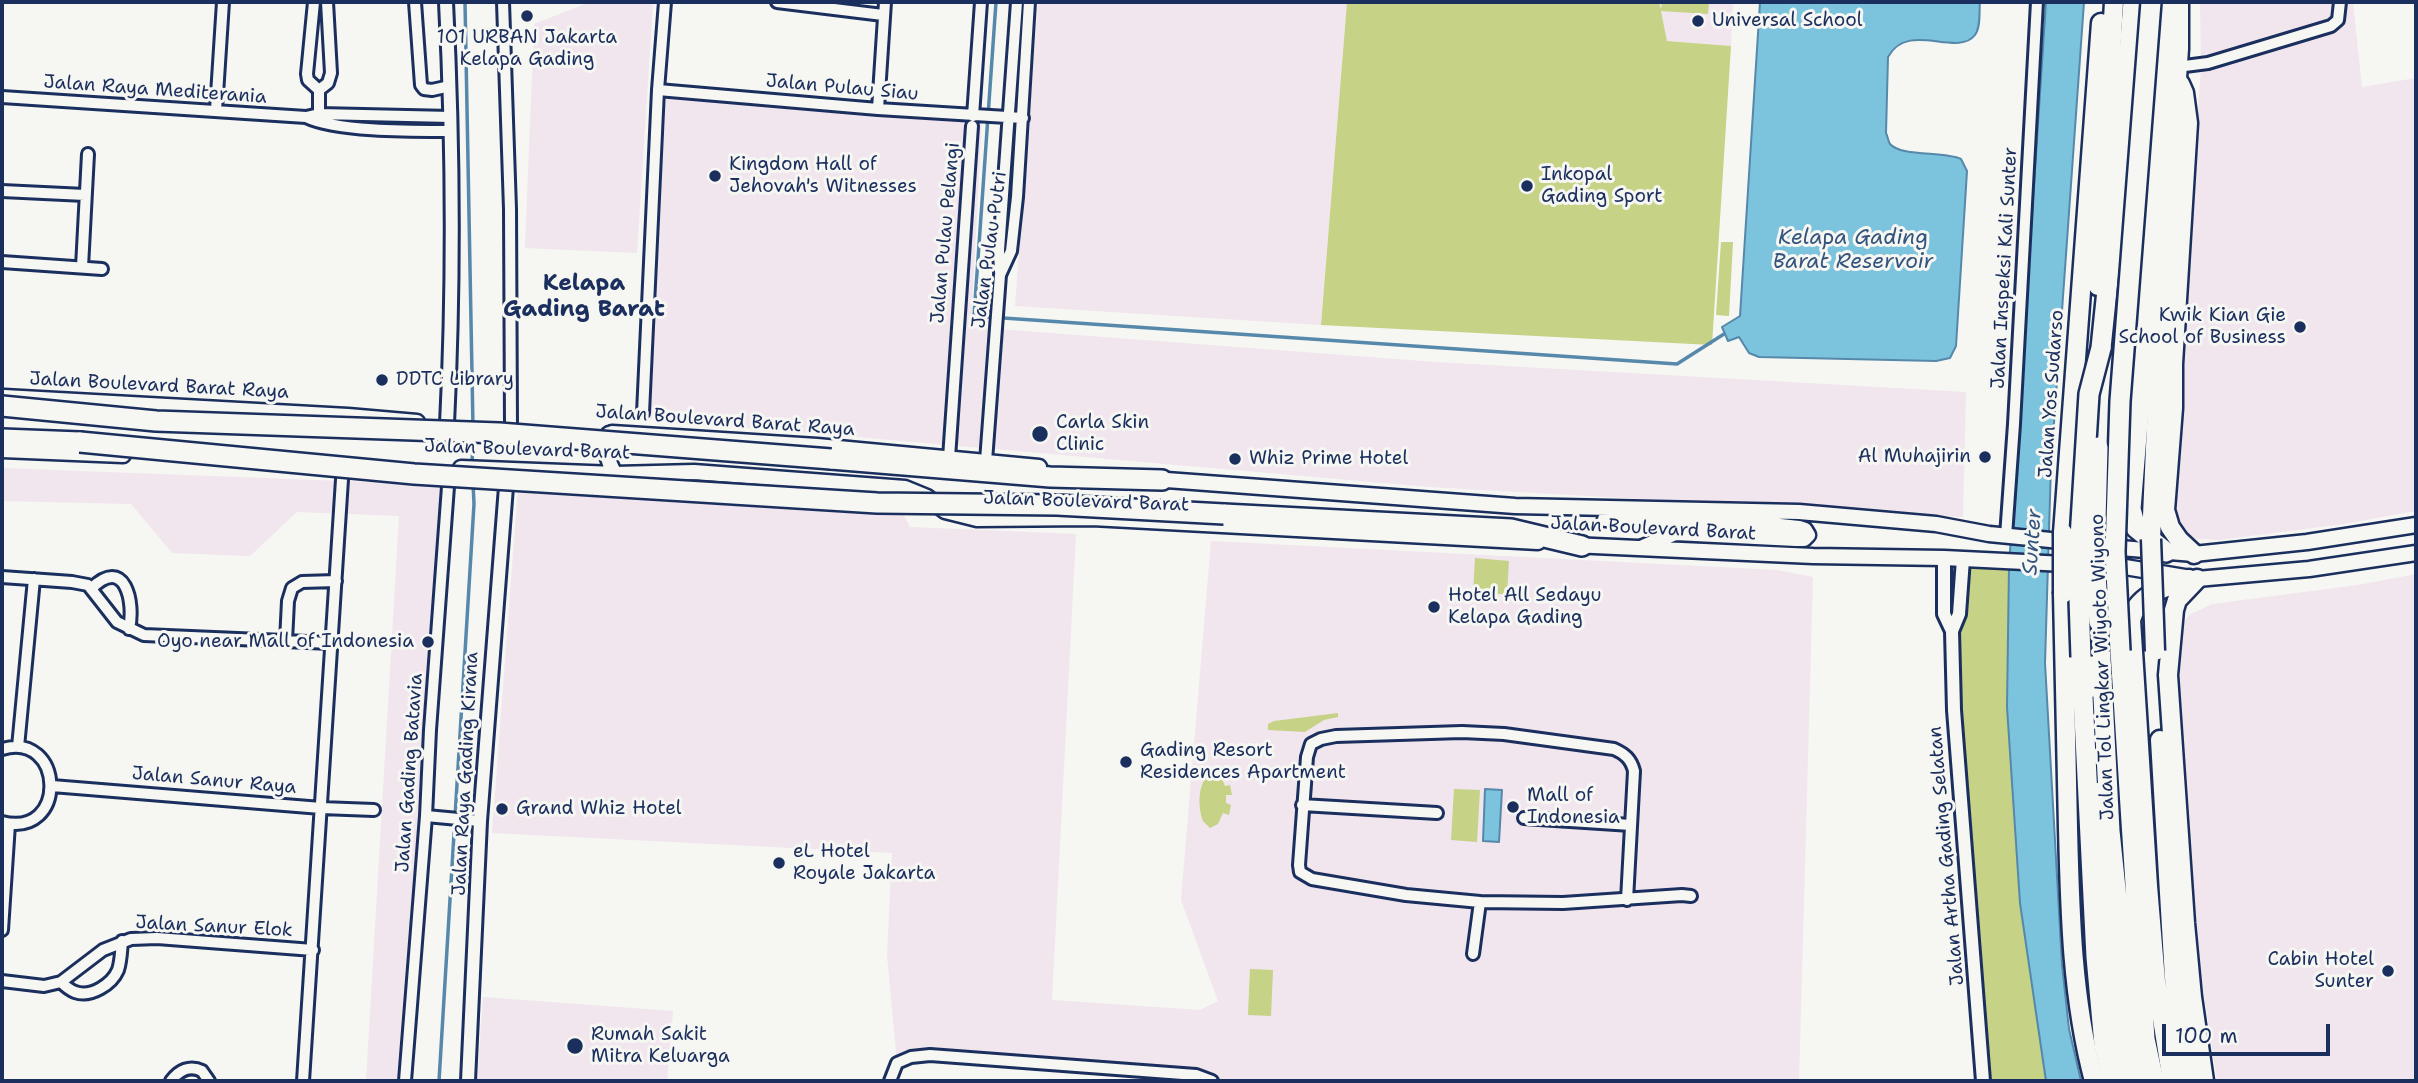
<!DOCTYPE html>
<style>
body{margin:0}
#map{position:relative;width:2418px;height:1083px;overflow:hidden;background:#f6f6f2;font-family:"Shantell Sans",sans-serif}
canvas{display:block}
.frame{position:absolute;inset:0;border:4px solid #1b2f5e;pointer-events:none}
.scale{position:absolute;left:2162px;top:1024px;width:168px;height:32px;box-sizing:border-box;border:4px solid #1b2f5e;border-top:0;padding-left:9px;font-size:21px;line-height:24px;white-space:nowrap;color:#1b2f5e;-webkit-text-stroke:5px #f6f6f2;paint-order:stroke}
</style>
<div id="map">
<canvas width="2418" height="1083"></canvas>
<div class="frame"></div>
<div class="scale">100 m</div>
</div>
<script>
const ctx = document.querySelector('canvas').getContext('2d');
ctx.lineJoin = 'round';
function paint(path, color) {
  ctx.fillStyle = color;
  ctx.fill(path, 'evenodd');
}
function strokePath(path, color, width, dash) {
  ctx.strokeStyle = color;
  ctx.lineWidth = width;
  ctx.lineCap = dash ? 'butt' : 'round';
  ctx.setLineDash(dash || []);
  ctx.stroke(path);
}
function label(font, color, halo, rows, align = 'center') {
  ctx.font = font + ' "Shantell Sans",sans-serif';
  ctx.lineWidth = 6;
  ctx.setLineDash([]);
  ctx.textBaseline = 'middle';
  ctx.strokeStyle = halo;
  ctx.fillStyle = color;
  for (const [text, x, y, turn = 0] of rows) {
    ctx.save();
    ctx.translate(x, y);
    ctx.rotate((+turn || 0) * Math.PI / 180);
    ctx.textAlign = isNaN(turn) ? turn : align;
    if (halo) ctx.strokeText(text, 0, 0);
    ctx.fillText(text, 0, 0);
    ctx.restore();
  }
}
const built = new Path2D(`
 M590,2L653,3L637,253L525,248L534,24Z
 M1038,2H1347L1321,325L1015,306Z
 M1659,2H1733L1731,46L1667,41Z
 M2200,2H2353L2362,87L2416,78V511L2344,524L2219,540L2184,538L2170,509L2201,68Z
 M666,94L982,118L971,327L1436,362L1966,392L1963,517L1429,487L650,419Z
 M2,468L447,485L410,1081H366L399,516L297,512L250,556L172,553L131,504L2,501Z
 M518,488L903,514L910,527L1076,534L1052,1000L1200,1010L1218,1001L1181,900L1211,541L1777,570L1813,577L1799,1081H1212L928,1055L897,1063L887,955L892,853L492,833Z
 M2416,574V1081H2217L2192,915L2175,680L2183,624L2189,615L2212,604L2358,585Z
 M483,997L673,1011L667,1081H477Z`);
const green = new Path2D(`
 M1347,2H1659L1661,9L1662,2H1709L1708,14L1661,11L1667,41L1731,46L1712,345L1321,325Z
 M1721,242H1733L1729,316L1716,315Z
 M1475,558L1509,561L1507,594H1473Z
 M1963,559L2009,566L2007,707L2020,903L2046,1081H1983L1952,631Z
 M1338,713V717L1324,720L1305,732L1268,730V724L1274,721Z
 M1212,770L1219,772L1225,786L1230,785L1232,795H1226V803L1231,805L1229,815L1223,813L1218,824L1210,828L1203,821C1197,804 1198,782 1212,770Z
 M1454,789L1480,790L1477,842L1451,840Z
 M1250,969L1273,970L1271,1016L1248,1015Z`);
const water = new Path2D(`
 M1760,2H1980C1979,11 1981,27 1975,35C1957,58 1908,20 1888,57L1886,133C1888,137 1888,141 1890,144C1901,157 1944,151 1961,159L1967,171L1956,346L1950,358L1936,361L1759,357L1749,353L1739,337L1728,341L1722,327L1740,316Z
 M2046,2H2084L2051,465L2045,663L2062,965L2069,1029L2081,1081H2046L2020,903L2007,707L2009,566Z
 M1485,789L1502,790L1499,842L1483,841Z`);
const stream = new Path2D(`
 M465,2L473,427
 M996,2L974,316L1677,364L1724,334
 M472,465L473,438
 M439,1081L474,504L473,483`);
const minor = new Path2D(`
 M314,2L307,74L308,80L319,90V120
 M415,2L421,85L424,89L432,90L450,86
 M503,2L510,209L511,427
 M777,2L883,15
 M2177,67L2208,63L2331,26L2338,20L2340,2
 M319,90L328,83L331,73L327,2
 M658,90L878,109L1023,118
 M2,97L306,117L319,114L451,117
 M878,109L885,2
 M216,110L223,2
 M973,116L981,2
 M306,117C337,132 415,131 451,131
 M2,191L85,195
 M2,262L102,269
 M82,267L88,154
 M1000,272L999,250L1017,2
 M643,413L658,90L665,2
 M949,458L972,126
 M986,461L1000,275L1011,251L1017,197L1029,2
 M2006,536L2014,424L2037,2
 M2,577L72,582L88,585L117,622L144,635L331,643
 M91,589C125,555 135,602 129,629
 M286,641L288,601L292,588L302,582L336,581
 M18,747L34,579
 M2,749C64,730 69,839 2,822
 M52,786L321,808L374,810
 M1302,805L1437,813
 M426,816L480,821
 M1524,818L1631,825
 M1627,900L1634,771C1631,759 1625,754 1614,749L1504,734L1462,732L1336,736L1321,739L1311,744L1307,757L1299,865L1300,872L1312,879L1406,895L1480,902L1563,903L1682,895L1691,896
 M2,930L9,824
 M1473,954L1480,902
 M2,981L44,986L61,982L103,950L131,939L157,938L313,950
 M61,982C65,986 70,990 75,992C91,998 112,984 118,970C121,961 121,951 122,941
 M171,1081C179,1070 190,1065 202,1071L209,1081
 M303,1081L343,464
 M405,1081L426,816L430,730L449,473
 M890,1081L897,1063L911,1057L930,1055L1196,1075L1212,1081`);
const tertiary = new Path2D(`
 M446,2C453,142 454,283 447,424
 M1944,558V614L1952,631L1954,710L1983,1081
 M1952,631L1959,614L1963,559
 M468,1081L480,821L507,474`);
const secondary = new Path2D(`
 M4,397L348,416L417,422
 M612,433L817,446L1039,467
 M609,434C604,449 607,460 615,474
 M2,450L123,455
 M461,468L615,474L694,472L905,488L927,497L945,511L977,519L1092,518L1538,542
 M1153,479L1515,506L1799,512L1936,524L1989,534L2071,542
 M1605,519L1752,523L1799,528L1805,530L1808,535L1804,539H1796L1675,533L1641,548
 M1572,545L1813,556L1944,558L2125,567L2197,579L2309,569L2416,553
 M2108,547L2194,554L2307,542L2416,525`);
const trunk = new Path2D(`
 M2180,84L2184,93L2188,123L2173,364V408L2165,510L2170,527L2179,540L2194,554
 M2098,286L2114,2
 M2063,533L2101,23
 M2151,539L2161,311L2179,49V2
 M2197,579L2177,600L2174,610L2168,675L2185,923L2192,997L2204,1081
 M2063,594C2065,672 2066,750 2068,828C2070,913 2072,999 2094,1081
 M2091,632V688
 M2160,740L2174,978L2188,1081
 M2097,792L2107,932L2126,1081
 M2172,1081L2156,981L2148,886L2131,620C2137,594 2166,587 2189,579`);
const motorway = new Path2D(`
 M2163,2L2159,166L2131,509L2136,528L2166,552
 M2101,348L2120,165L2133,2
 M2,439L80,442
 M831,459L1050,477L1162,480
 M1224,514L1511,529L1582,546
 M2099,622L2110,831L2136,1081
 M2120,651L2145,1039L2154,1081
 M2081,657L2096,957L2104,1045L2112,1081`);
const trunkBridge = new Path2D(`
 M2151,539L2155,651
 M2063,594V533`);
const motorwayBridge = new Path2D(`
 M2,406L156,421L499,433L831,459
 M80,442L414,474L877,503L1057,505L1224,514
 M2098,447L2095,557L2099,622
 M2120,651L2115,552L2120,401L2151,2
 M2081,657L2078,570L2089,394L2101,348`);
const markers = [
 [527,16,7,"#1b2f5e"],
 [1698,21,7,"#1b2f5e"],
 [715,176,7,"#1b2f5e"],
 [1527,186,7,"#1b2f5e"],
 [2300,327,7,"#1b2f5e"],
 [382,380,7,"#1b2f5e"],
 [1040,434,9,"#1b2f5e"],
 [1985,457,7,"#1b2f5e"],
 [1235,459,7,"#1b2f5e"],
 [1434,607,7,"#1b2f5e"],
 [428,642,7,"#1b2f5e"],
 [1126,762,7,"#1b2f5e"],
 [1513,807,7,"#1b2f5e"],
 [502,809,7,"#1b2f5e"],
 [779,863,7,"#1b2f5e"],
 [2388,971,7,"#1b2f5e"],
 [575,1046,9,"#1b2f5e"]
];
const poiNames = [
 ["Universal School",1712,21],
 ["1O1 URBAN Jakarta",527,38,"center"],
 ["Kelapa Gading",527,60,"center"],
 ["Kingdom Hall of",729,165],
 ["Jehovah's Witnesses",729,187],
 ["Inkopal",1541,175],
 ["Gading Sport",1541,197],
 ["Kwik Kian Gie",2286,316,"right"],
 ["School of Business",2286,338,"right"],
 ["DDTC Library",396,380],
 ["Carla Skin",1056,423],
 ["Clinic",1056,445],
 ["Al Muhajirin",1971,457,"right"],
 ["Whiz Prime Hotel",1249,459],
 ["Hotel All Sedayu",1448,596],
 ["Kelapa Gading",1448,618],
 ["Oyo near Mall of Indonesia",414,642,"right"],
 ["Gading Resort",1140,751],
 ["Residences Apartment",1140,773],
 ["Mall of",1527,796],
 ["Indonesia",1527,818],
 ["Grand Whiz Hotel",516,809],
 ["eL Hotel",793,852],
 ["Royale Jakarta",793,874],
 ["Cabin Hotel",2374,960,"right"],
 ["Sunter",2374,982,"right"],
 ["Rumah Sakit",591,1035],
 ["Mitra Keluarga",591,1057]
];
const streetNames = [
 ["Jalan Pulau Siau",842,88,5],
 ["Jalan Raya Mediterania",155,90,4],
 ["Jalan Pulau Pelangi",946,233,-85],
 ["Jalan Pulau Putri",990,250,-82],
 ["Jalan Inspeksi Kali Sunter",2005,268,-87],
 ["Jalan Boulevard Barat Raya",159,386,3],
 ["Jalan Yos Sudarso",2052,394,-86],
 ["Jalan Boulevard Barat Raya",725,421,4],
 ["Jalan Boulevard Barat",527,450,2],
 ["Jalan Boulevard Barat",1086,502,2],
 ["Jalan Boulevard Barat",1653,529,3],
 ["Jalan Tol Lingkar Wiyoto Wiyono",2103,667,-92],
 ["Jalan Gading Batavia",410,773,-86],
 ["Jalan Raya Gading Kirana",466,774,-87],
 ["Jalan Sanur Raya",214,781,5],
 ["Jalan Artha Gading Selatan",1947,856,-95],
 ["Jalan Sanur Elok",214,927,3]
];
const waterNames = [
 ["Kelapa Gading",1853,239],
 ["Barat Reservoir",1853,263],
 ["Sunter",2033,542,-86]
];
const quarterNames = [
 ["Kelapa",584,284],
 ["Gading Barat",584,310]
];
paint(built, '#f1e5ee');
paint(green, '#c6d285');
paint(water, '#7cc4dd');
strokePath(water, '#58a', 2);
strokePath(stream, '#58a', 3.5);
strokePath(minor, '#1b2f5e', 16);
strokePath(tertiary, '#1b2f5e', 18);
strokePath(secondary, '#1b2f5e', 19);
strokePath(trunk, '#1b2f5e', 23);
strokePath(motorway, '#1b2f5e', 24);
strokePath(minor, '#f6f6f2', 10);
strokePath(tertiary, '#f6f6f2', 12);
strokePath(secondary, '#f6f6f2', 14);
strokePath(trunk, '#f6f6f2', 18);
strokePath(motorway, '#f6f6f2', 19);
strokePath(trunkBridge, '#1b2f5e', 23, []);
strokePath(motorwayBridge, '#1b2f5e', 24, []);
strokePath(trunkBridge, '#f6f6f2', 18);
strokePath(motorwayBridge, '#f6f6f2', 19);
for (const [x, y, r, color] of markers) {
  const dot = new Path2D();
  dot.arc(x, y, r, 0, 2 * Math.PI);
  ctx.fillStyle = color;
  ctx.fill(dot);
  strokePath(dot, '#f6f6f2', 2.5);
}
label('19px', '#1b2f5e', '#f6f6f2', poiNames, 'left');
label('19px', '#1b2f5e', '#f6f6f2', streetNames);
label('italic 21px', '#33547e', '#f6f6f2', waterNames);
label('bold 23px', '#1b2f5e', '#f6f6f2', quarterNames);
</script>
